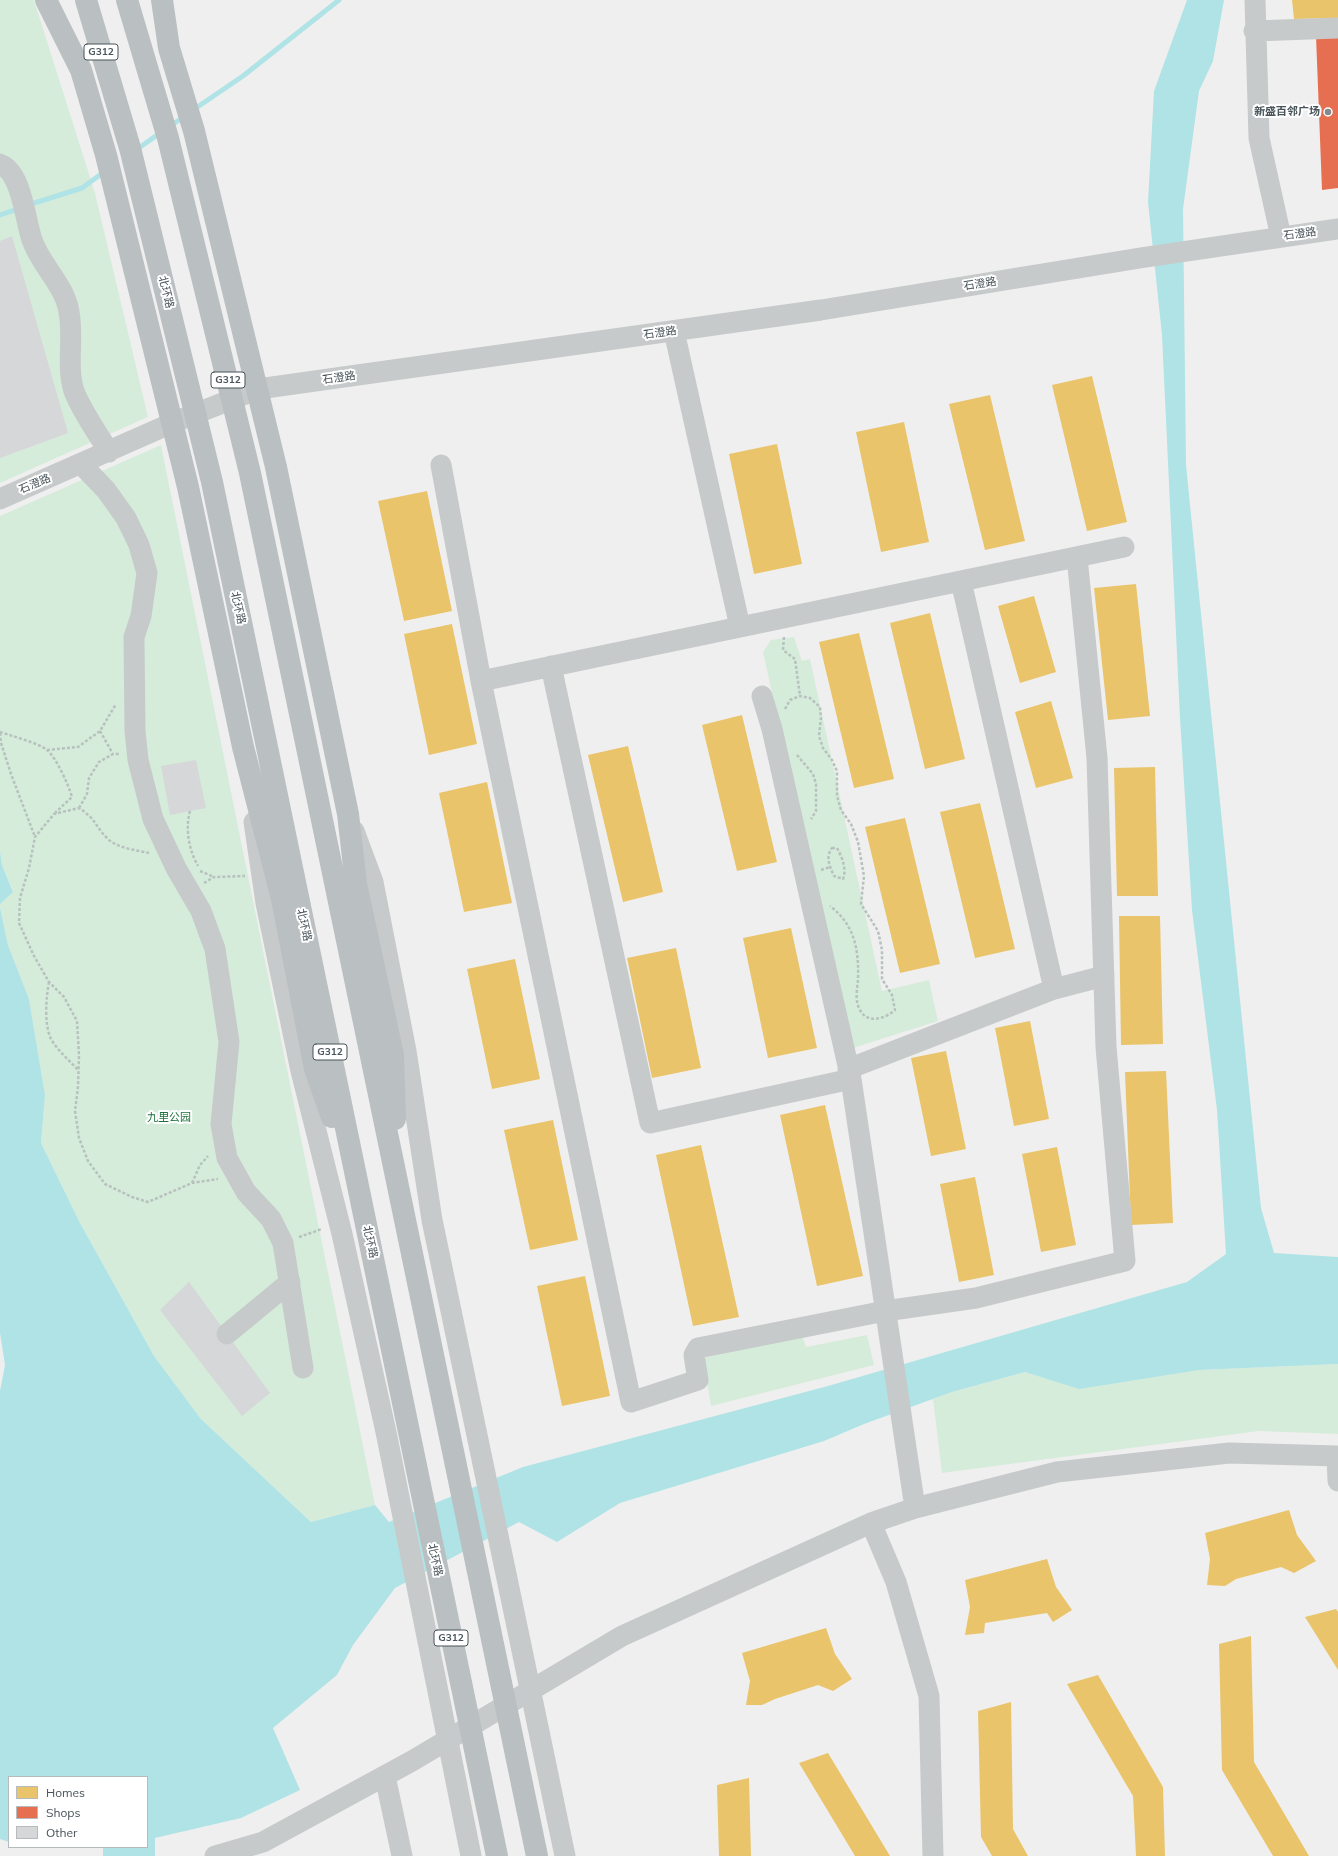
<!DOCTYPE html>
<meta charset="utf-8">
<style>
body{margin:0}
#map{position:relative;width:1338px;height:1856px;overflow:hidden;background:#f0efef;font-family:Mulish,sans-serif}
canvas{display:block}
.legend{position:absolute;left:8px;top:1776px;width:140px;height:72px;box-sizing:border-box;background:#fff;border:1px solid #b6bbbd;margin:0;padding:5px 7px;list-style:none;font-size:12px;color:#485459}
.legend li{display:flex;align-items:center;gap:8px;height:20px}
.legend b{width:20px;border:1px solid #b6bbbd}
</style>
<div id="map">
<canvas width="1338" height="1856"></canvas>
<ul class="legend">
<li><b style="height:11px;background:#e9c46a"></b>Homes</li>
<li><b style="height:11px;background:#e76f51"></b>Shops</li>
<li><b style="height:11px;background:#d6d7d8"></b>Other</li>
</ul>
</div>
<script>
const ctx = document.querySelector('canvas').getContext('2d');
ctx.lineJoin = 'round';
function paint(path, color) {
  ctx.fillStyle = color;
  ctx.fill(path, 'evenodd');
}
function strokePath(path, color, width, dash) {
  ctx.strokeStyle = color;
  ctx.lineWidth = width;
  ctx.lineCap = dash ? 'butt' : 'round';
  ctx.setLineDash(dash || []);
  ctx.stroke(path);
}
function label(font, color, halo, rows, align = 'center') {
  ctx.font = font + ' Mulish,"Noto Sans SC",sans-serif';
  ctx.lineWidth = 4;
  ctx.setLineDash([]);
  ctx.textBaseline = 'middle';
  ctx.strokeStyle = halo;
  ctx.fillStyle = color;
  for (const [text, x, y, turn = 0] of rows) {
    ctx.save();
    ctx.translate(x, y);
    ctx.rotate((+turn || 0) * Math.PI / 180);
    ctx.textAlign = isNaN(turn) ? turn : align;
    if (halo) ctx.strokeText(text, 0, 0);
    ctx.fillText(text, 0, 0);
    ctx.restore();
  }
}
const green = new Path2D(`
 M0,0H34L95,193L148,417L0,483Z
 M161,445L375,1505L311,1522L201,1419L154,1356L80,1223L41,1143L45,1095L29,999L8,945L0,907V904L13,891L2,865L0,851V516Z
 M794,637L802,661L810,659L882,991L929,980L938,1021L850,1049L763,652L771,640Z
 M802,1335L806,1347L867,1335L874,1365L711,1406L703,1358Z
 M1338,1364V1434L1259,1431L942,1473L933,1399L952,1392L1025,1372L1079,1388L1199,1370Z`);
const water = new Path2D(`
 M1187,0H1224L1213,61L1199,91L1183,209L1186,465L1261,1208L1274,1253L1338,1257V1364L1199,1370L1079,1389L1025,1372L952,1392L864,1424L824,1441L620,1503L557,1542L519,1522L395,1588L353,1645L337,1675L273,1728L300,1790L241,1818L155,1838V1856H103V1847H147V1777H9V1842L0,1839V1391L5,1365L0,1333V907L8,945L29,999L45,1095L41,1143L80,1223L154,1356L201,1419L311,1522L375,1505L389,1522L523,1467L828,1386L1187,1282L1226,1254L1217,1110L1192,910L1180,718L1162,335L1148,202L1154,91Z
 M0,851L2,865L13,892L0,904Z`);
const homes = new Path2D(`
 M1292,0H1338V18L1294,19Z
 M1092,376L1127,522L1087,531L1052,385Z
 M990,395L1025,541L985,550L949,404Z
 M904,422L929,542L881,552L856,432Z
 M777,444L802,564L754,574L729,454Z
 M427,491L452,611L404,621L378,501Z
 M1136,584L1150,716L1108,720L1094,588Z
 M1034,596L1056,672L1020,683L998,606Z
 M930,613L965,759L925,769L890,623Z
 M452,624L477,744L429,755L404,634Z
 M859,633L894,779L854,788L819,642Z
 M1051,701L1073,778L1036,788L1015,712Z
 M742,715L777,862L737,871L702,725Z
 M628,746L663,892L623,902L588,755Z
 M1155,767L1158,896H1117L1114,768Z
 M487,782L512,903L464,912L439,793Z
 M980,803L1015,949L975,958L940,812Z
 M905,818L940,964L900,973L865,827Z
 M1119,916H1160L1163,1044L1121,1045Z
 M791,928L817,1048L768,1058L743,938Z
 M676,948L701,1068L652,1078L627,958Z
 M515,959L540,1079L492,1089L467,969Z
 M1030,1021L1049,1119L1014,1126L995,1028Z
 M946,1051L966,1149L931,1156L911,1058Z
 M1166,1071L1173,1223L1131,1225L1125,1072Z
 M825,1105L863,1276L817,1286L780,1115Z
 M553,1120L578,1240L530,1250L504,1130Z
 M701,1145L739,1317L693,1326L656,1155Z
 M1057,1147L1076,1245L1041,1252L1022,1154Z
 M975,1177L994,1275L959,1282L940,1184Z
 M585,1276L610,1396L562,1406L537,1286Z
 M1289,1510L1297,1535L1316,1561L1294,1573L1281,1567L1236,1579L1225,1586L1207,1585L1210,1559L1205,1533Z
 M1047,1559L1056,1587L1072,1610L1053,1622L1047,1613L985,1623L984,1633L965,1635L970,1607L965,1580Z
 M1336,1609L1338,1612V1670L1305,1617Z
 M826,1628L835,1654L852,1679L833,1691L818,1685L775,1699L762,1705H746L750,1681L742,1653Z
 M1251,1636L1254,1762L1309,1856H1273L1222,1770L1219,1644Z
 M1098,1675L1163,1787L1165,1856H1136L1133,1796L1067,1684Z
 M1011,1702L1013,1829L1028,1856H992L981,1837L978,1711Z
 M828,1753L890,1856H855L799,1763Z
 M749,1778L751,1856H719L717,1785Z`);
const shops = new Path2D(`
 M1338,35V188L1322,190L1316,36Z`);
const stream = new Path2D(`
 M193,110L243,76L339,0
 M170,126L185,116
 M136,150L160,133
 M28,205L82,188L104,172
 M0,215L21,208`);
const building = new Path2D(`
 M12,236L68,433L0,458V241Z
 M196,760L206,808L170,815L161,766Z
 M189,1282L270,1393L242,1416L160,1310Z`);
const path = new Path2D(`
 M784,637L783,650L795,659L800,696
 M785,709L790,700L800,696L810,698L820,707L821,718L819,736L823,748L832,760L837,771V796L841,810L851,824L858,842L864,876L861,904L878,931L882,950V979L892,995L895,1010C885,1019 866,1025 859,1008C855,1000 857,989 858,980C859,950 855,925 830,906
 M100,731L113,754
 M0,732C9,735 41,744 47,750C56,757 69,786 72,797L55,813
 M0,733L1,743L11,774L35,837
 M47,750L78,747L100,731L116,704
 M797,755L813,774L816,784V811L811,819
 M79,808L87,794L89,778L99,762L113,754H119
 M190,811C185,829 189,850 198,866
 M832,848H837C842,857 847,869 843,879L834,876C830,867 825,857 832,848Z
 M149,853C136,850 116,848 107,838C95,826 96,819 79,808L54,814L35,837L29,868L20,898L19,923L34,956L49,982L64,997L77,1021L79,1055L78,1087L75,1111L79,1138L88,1161L105,1184L132,1197L148,1202L192,1183L218,1179
 M821,870L830,867
 M200,871L214,877
 M204,883L214,877L245,876
 M49,982C46,997 44,1025 51,1039C58,1051 69,1060 78,1070
 M192,1183L200,1165L208,1156
 M299,1237L322,1229`);
const minor = new Path2D(`
 M1255,0L1259,138L1281,237
 M1254,31L1338,28
 M0,164C22,172 25,220 32,240C41,266 65,285 69,312C74,338 66,366 74,391C82,412 97,432 109,452
 M674,331L740,627
 M81,464L106,490L126,518L139,545L147,573L141,616L134,637L135,731L138,760L153,819L176,868L201,911L215,949L229,1042L221,1124L227,1158L246,1192L271,1219L283,1243L303,1368
 M441,465L481,681L631,1402L698,1380L694,1355L698,1348L885,1311L976,1298L1125,1261L1106,1047L1097,758L1077,557
 M0,499L172,423L258,389L821,310L1140,258L1338,229
 M961,581L1054,989
 M551,666L650,1123L851,1079
 M481,681L1124,547
 M762,696L772,729L851,1079L915,1508
 M254,822L266,903L301,1071L342,1234L386,1432L471,1856
 M354,831L373,882L406,1051L432,1220L565,1856
 M848,1069L1054,989L1104,976
 M227,1334L290,1282
 M1337,1456L1338,1481
 M871,1523L896,1582L929,1696L933,1856
 M385,1776L402,1856
 M215,1856L263,1842L412,1761L622,1636L871,1523L915,1508L1057,1472L1229,1453L1338,1456`);
const highway = new Path2D(`
 M46,0L81,70L106,155L188,487L243,747L282,899L315,1069L332,1117
 M86,0L130,148L212,482L497,1856
 M127,0L168,138L250,473L537,1856
 M162,0L169,48L194,131L276,467L348,814L356,884L393,1055L395,1119`);
const markers = [
 [1328,112,4,"#838a8e"]
];
const shields = [
 [101,52,34],
 [228,380,34],
 [330,1052,34],
 [451,1638,34]
];
const shieldNames = [
 ["G312",101,52],
 ["G312",228,380],
 ["G312",330,1052],
 ["G312",451,1638]
];
const poiNames = [
 ["新盛百邻广场",1320,112]
];
const streetNames = [
 ["石澄路",1300,234,-7],
 ["石澄路",980,284,-9],
 ["北环路",166,292,76],
 ["石澄路",660,333,-8],
 ["石澄路",339,378,-8],
 ["石澄路",35,484,-23],
 ["北环路",238,608,78],
 ["北环路",304,925,78],
 ["北环路",370,1242,78],
 ["北环路",435,1560,78]
];
const parkNames = [
 ["九里公园",169,1118]
];
paint(green, '#d6ecdb');
paint(water, '#afe3e5');
paint(homes, '#e9c46a');
paint(shops, '#e76f51');
strokePath(stream, '#afe3e5', 5);
paint(building, '#d6d7d8');
strokePath(path, '#b7c1bd', 2.5, [3, 2]);
strokePath(minor, '#c7caca', 21);
strokePath(highway, '#babfc2', 22);
for (const [x, y, r, color] of markers) {
  const dot = new Path2D();
  dot.arc(x, y, r, 0, 2 * Math.PI);
  ctx.fillStyle = color;
  ctx.fill(dot);
  strokePath(dot, '#fff', 1.5);
}
for (const [x, y, w] of shields) {
  const box = new Path2D();
  box.roundRect(x - w / 2, y - 8, w, 16, 3);
  ctx.fillStyle = '#fff';
  ctx.fill(box);
  strokePath(box, '#485459', 1);
}
label('bold 10px', '#485459', null, shieldNames);
label('bold 11px', '#485459', '#fff', poiNames, 'right');
label('11px', '#485459', '#fff', streetNames);
label('11px', '#21723d', '#fff', parkNames);
</script>
